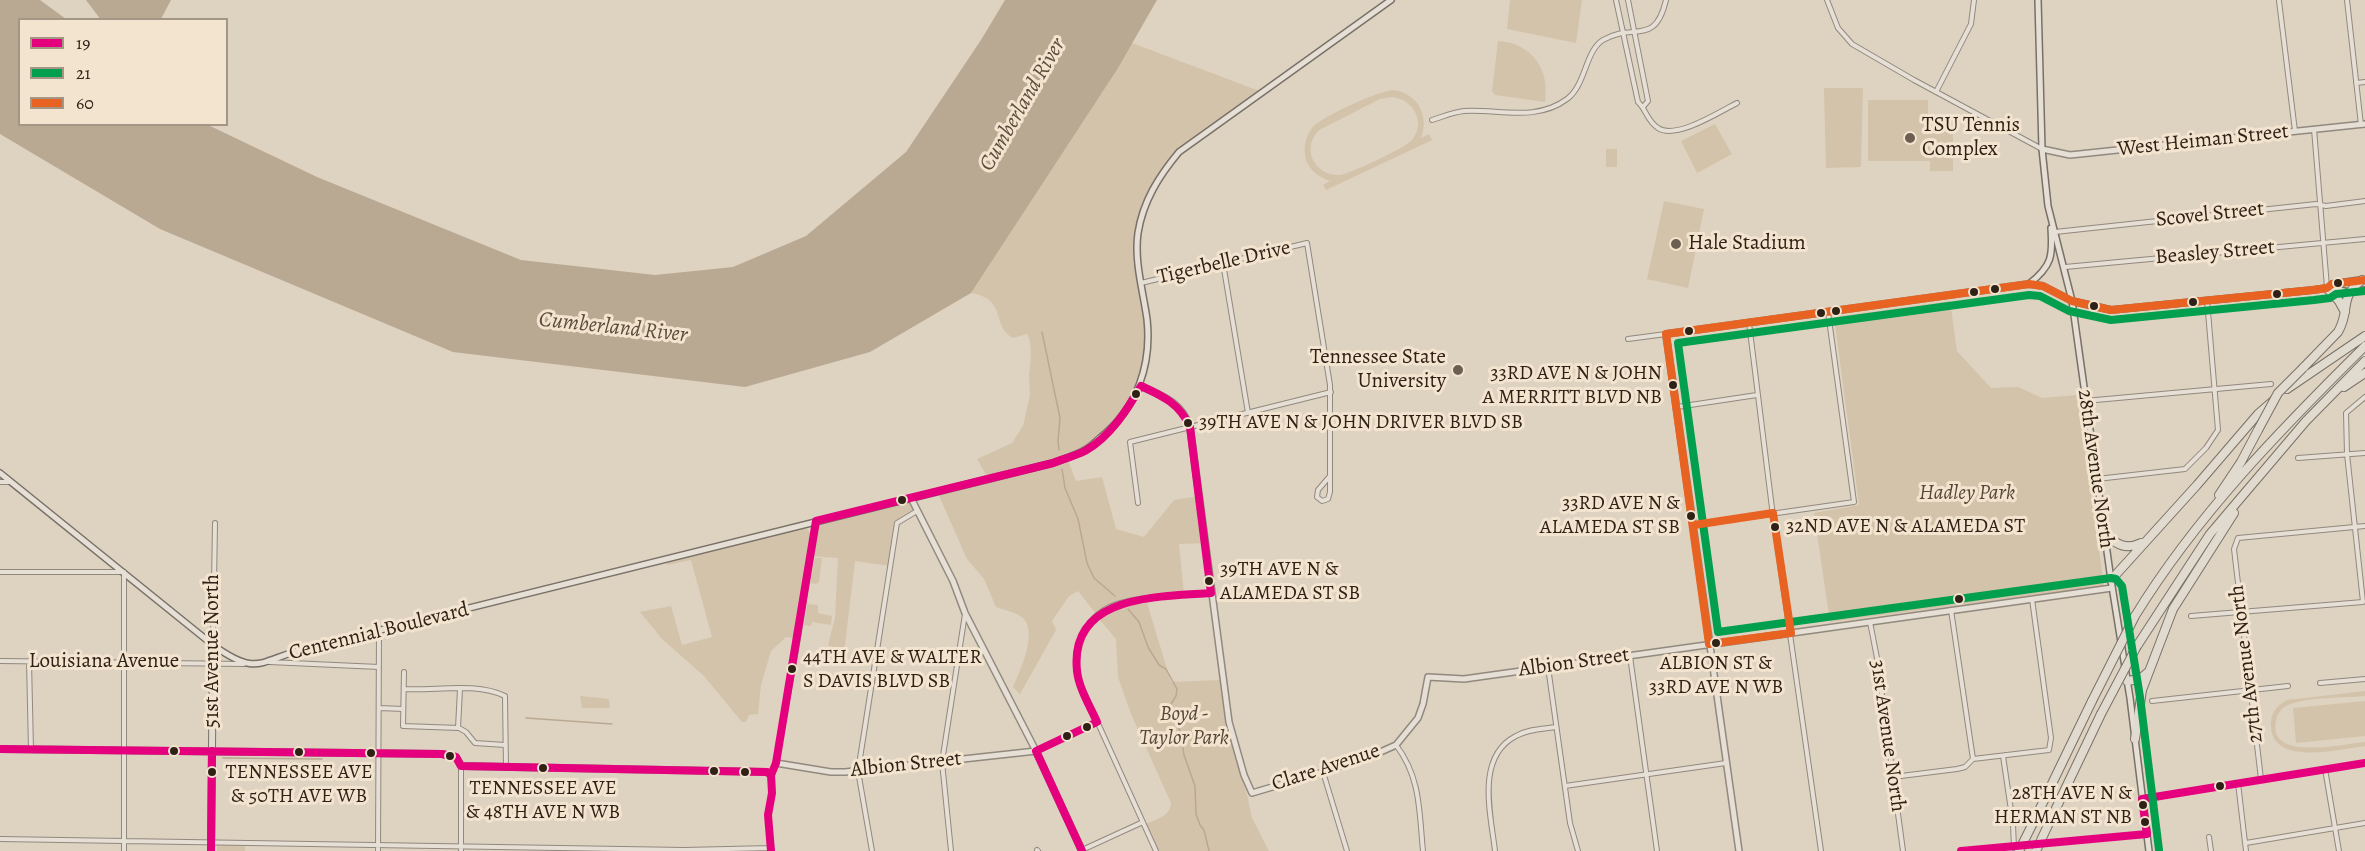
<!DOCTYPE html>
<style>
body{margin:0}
#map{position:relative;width:2365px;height:851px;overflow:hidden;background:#ded2c1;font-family:Alegreya,serif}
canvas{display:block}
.legend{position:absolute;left:18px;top:18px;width:210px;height:108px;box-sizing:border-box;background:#f2e4ce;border:2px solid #a49684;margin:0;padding:8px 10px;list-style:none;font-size:18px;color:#2f2115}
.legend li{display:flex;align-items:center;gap:12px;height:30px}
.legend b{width:30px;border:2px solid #a49684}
</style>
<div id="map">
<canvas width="2365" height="851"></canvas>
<ul class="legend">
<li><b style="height:8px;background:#e5007d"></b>19</li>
<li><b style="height:8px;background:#029f4e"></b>21</li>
<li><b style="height:8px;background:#e86221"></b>60</li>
</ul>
</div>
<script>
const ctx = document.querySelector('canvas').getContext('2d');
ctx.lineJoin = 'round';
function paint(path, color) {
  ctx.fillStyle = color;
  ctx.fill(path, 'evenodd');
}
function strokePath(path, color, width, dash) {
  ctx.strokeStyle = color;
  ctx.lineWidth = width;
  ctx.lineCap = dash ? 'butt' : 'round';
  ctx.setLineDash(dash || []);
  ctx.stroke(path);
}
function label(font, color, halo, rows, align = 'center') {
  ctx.font = font + ' Alegreya,serif';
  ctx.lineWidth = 6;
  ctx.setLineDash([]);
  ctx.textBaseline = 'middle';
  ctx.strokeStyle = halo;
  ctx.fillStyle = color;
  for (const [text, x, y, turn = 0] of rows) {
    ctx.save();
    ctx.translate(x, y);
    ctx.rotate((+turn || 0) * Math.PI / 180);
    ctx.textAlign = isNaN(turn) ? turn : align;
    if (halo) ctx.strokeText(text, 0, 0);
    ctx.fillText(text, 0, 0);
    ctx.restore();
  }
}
const green = new Path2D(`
 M1510,0H1582L1576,43L1507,29Z
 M1498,41C1532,43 1550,69 1545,102L1495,95L1492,91Z
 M1132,43L1262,92L1179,152L1147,201L1138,233V255L1145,306L1146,361L1131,405L1085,451L1067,458L1076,481L1102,477L1116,529L1144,537L1174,500L1199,496L1205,543L1179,544L1184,595C1153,599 1124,598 1097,615L1078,591L1069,596L1052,621L1056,630L1020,694L1013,687C1020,671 1038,633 1023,618C1016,612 1004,610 996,607L984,579L967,559L937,491L988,478L977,459L1012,443L1023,426L1030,395L1029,376L1031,358L1030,341L1027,334L1013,338C991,326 1008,299 971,293Z
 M1824,88H1863L1861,167L1826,168Z
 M1393,90C1417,93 1430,115 1421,138L1429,134L1432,140L1326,190L1323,185L1330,181C1319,177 1310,171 1306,160C1303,149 1305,137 1312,128C1321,117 1378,91 1393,90ZM1392,97C1414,99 1427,124 1411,141C1404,148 1350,174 1340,175C1329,176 1318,170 1313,160C1308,149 1311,138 1319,130L1380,99Z
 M1868,100H1928V115H1953V171H1930V161H1868Z
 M1715,124L1732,154L1697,173L1681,141Z
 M1606,149H1617V167H1606Z
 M1664,201L1704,209L1688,288L1647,279Z
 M1950,301L1957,351L1991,388L2018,387L2042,398L2077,395L2104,586L1830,622L1814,513L1859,505L1834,317Z
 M911,498L918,510L897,523L890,566L855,561L844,653L835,651L828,645L835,618L838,558L810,556L798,638L786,637L771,651L761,685L758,714L749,715L746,722H742L704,676L662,639L640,612L671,606L682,645L712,637L691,560L667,565L666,559L800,527L807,529L813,536L816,521Z
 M815,558H822L819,582L816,584L810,583Z
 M1147,603L1171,682L1220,680L1229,731L1247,795L1252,818L1269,851H1158L1146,824C1157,819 1171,816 1171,803L1131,714L1118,677L1116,639L1099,619L1119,607Z
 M807,604L818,605V613L832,616L831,625L812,622L811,626L804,625Z
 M2365,691V696C2345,698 2309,697 2291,704C2283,706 2277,713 2276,721C2267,762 2343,744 2365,742V746C2340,749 2272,767 2271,726C2270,714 2277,705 2287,700Z
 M580,696L609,699L610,708H582Z
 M2365,701V736L2296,743L2293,708Z
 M217,845H245V851H217Z`);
const water = new Path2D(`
 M0,0H40L66,19L20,20V124L208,125L317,177L521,260L655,275L733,267L806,236L906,152L981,40L1005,0H1157L1118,68L971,293L870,352L745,387L453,352L160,229L0,134Z
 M86,0H171L161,19L101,20Z`);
const stream = new Path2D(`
 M1042,332L1060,418L1058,441L1059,450
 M1062,469L1065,488L1078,519L1087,563L1094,578L1115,596
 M1128,609L1139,622L1148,647L1159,665L1166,669L1177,689L1176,696L1171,704V709L1180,731L1184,755L1195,786L1196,814L1200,825L1204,830L1209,851
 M526,718L612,724
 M223,758L322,759`);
const minor = new Path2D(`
 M1616,0L1638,102C1646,109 1647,121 1658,128C1676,140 1719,112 1737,103
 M1628,0L1648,101L1643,107
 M1827,0L1838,28L1852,44L1914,80L2042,149
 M2347,0L2361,125
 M2279,1L2295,131
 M2356,83L2365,82
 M1936,92L1971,24L1974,0
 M1432,120C1442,117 1453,112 1464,111C1499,109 1536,122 1567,99C1586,85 1585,51 1603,40C1634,22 1655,47 1666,0
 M2314,129L2327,287
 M2055,232L2316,204L2326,206L2365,201
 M1223,263L1248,413
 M2065,267L2365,239
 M1141,283L1307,243L1330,385V492L1328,499L1322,501L1317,497L1318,490L1330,476
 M1749,323L1772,508L1821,851
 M1628,339L1666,334
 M2085,401L2271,384
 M1677,407L1757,395
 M2298,458L2365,453
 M2097,479L2185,469L2206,448L2218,430L2207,300
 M0,482H10
 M1138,503L1130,442L1331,392
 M1694,525L1854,502L1828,312
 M0,572H124V851
 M1951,610L1973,759
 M2191,616L2363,602L2347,454L2346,413L2365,397
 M1870,622L1877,658L1903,851
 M213,645L215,523
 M1630,656L1657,851
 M0,661L244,664
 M29,661L31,750
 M269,662L379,667
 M1548,667L1570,823L1578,851
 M404,672L403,726L459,728L466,732L475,743L505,745
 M2320,683L2365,679
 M404,689C436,691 475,682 505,696L506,768
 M2152,701L2288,686
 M380,708L403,709
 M458,728L460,689
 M1396,745C1421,778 1419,811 1423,851
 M1036,751L1097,722
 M2003,756L2013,824L2014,848
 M2325,769L2339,851
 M1323,772L1347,851
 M1893,777L1957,769L1965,767L1973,759L2049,750L2051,738L2032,599
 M2261,779L2234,549L2238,538L2365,526
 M2238,783L2246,851
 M1565,786L1726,763
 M2142,799L2365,763
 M2209,837L2211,851
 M0,839L684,850L771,848
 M2246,843L2365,823
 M1037,850L1038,851
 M1082,850L1143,822
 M378,851L379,631
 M461,851V766
 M771,851L768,815L772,793L771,775L776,763L798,638L816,521
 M872,851L858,771L897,523L917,511
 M951,851L942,762L965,614
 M1156,851L1081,686C1070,654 1081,618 1114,605C1138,596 1184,595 1211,593
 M1495,851C1491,815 1475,757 1516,736C1528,729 1543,729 1556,727
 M1961,851L2147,834`);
const tertiary = new Path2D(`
 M2042,149L2070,155L2365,124
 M1141,386C1163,396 1181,402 1190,427L1229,722L1244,775L1252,793L1323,772L1376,754L1396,745L1418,718L1423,704L1428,677L1464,679L2112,588
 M911,498L953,581L965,613L1036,751L1082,851
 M0,749L442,754L456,757L461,766L767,772L771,775
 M776,763L831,772H845L1036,751
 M1739,851L1666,334L2029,284L2043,286L2072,301`);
const secondary = new Path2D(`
 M2038,0L2042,149L2048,206L2072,301L2111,580L2130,698L2149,851
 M2029,284C2052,266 2053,256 2051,228
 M2329,288L2349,292L2365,290
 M2072,301L2111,310L2313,290L2327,288L2332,284L2360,280
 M0,473L213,645C257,677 259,661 304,649L1053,463C1063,459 1074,456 1083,451C1090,448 1095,442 1101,437C1137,408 1152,365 1147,319C1143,291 1134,261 1138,233C1143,201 1159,176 1179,152L1391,0`);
const primary = new Path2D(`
 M211,851L213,645`);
const motorway = new Path2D(`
 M2327,288L2339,301L2345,312
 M2303,368L2338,332C2351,310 2338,298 2362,280
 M2344,387L2365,373
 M2287,389L2365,336
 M2219,495L2241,462L2258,430
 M2105,535C2118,545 2126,550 2141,543
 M2111,580L2197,485L2258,414L2273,401
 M2135,616C2197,515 2281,429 2365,346
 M2137,646L2210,534L2306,421L2365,361
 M2127,681L2140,679L2147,673
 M2135,739L2142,690L2173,609L2234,513
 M2033,823L2092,701
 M2049,823L2101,714`);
const motorwayBridge = new Path2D(`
 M2258,430L2278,393L2303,368
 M2092,701L2135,616
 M2101,714L2137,646
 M2019,851L2033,823
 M2036,851L2049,823`);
const bus1 = new Path2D(`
 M0,749L442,754L456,757L461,766L767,772L771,775
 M211,851L212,751
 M771,851L768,815L772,793L771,775L776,763L816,521L1053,463C1063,459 1075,456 1085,451C1110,437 1127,410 1141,386C1163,396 1180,404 1190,427L1211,593C1158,597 1069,594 1077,671C1079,689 1090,706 1097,722L1036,751L1082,851
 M1961,851L2147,834L2142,799L2365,763`);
const bus2 = new Path2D(`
 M2159,850L2140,697L2122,586L2116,579L2111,578L1718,632L1678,343L2029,295L2040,296L2069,311L2111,320L2314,300L2330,298L2336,294L2365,291`);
const bus3 = new Path2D(`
 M1694,525L1773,513L1791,633L1709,644L1666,334L2029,284L2043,286L2072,301L2111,310L2313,290L2327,288L2332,284L2365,280`);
const markers = [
 [1910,138,6,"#6c5f51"],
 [1676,244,6,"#6c5f51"],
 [2338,283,5,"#2f2115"],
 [1995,289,5,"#2f2115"],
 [1974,292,5,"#2f2115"],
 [2277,294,5,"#2f2115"],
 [2193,302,5,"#2f2115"],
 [2094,306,5,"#2f2115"],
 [1836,311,5,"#2f2115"],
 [1821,313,5,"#2f2115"],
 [1689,331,5,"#2f2115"],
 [1458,370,6,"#6c5f51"],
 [1673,385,5,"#2f2115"],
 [1136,394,5,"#2f2115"],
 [1188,423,5,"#2f2115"],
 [902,500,5,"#2f2115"],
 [1691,516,5,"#2f2115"],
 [1775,527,5,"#2f2115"],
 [1209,581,5,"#2f2115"],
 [1959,599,5,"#2f2115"],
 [1716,643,5,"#2f2115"],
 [792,669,5,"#2f2115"],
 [1087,727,5,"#2f2115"],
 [1067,736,5,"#2f2115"],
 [174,751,5,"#2f2115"],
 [299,752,5,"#2f2115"],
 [371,753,5,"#2f2115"],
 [450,756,5,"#2f2115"],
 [543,768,5,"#2f2115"],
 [714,771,5,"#2f2115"],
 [212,772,5,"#2f2115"],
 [745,772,5,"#2f2115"],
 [2220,786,5,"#2f2115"],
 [2143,805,5,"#2f2115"],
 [2145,822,5,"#2f2115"]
];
const busNames = [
 ["33RD AVE N & JOHN",1662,374,"right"],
 ["A MERRITT BLVD NB",1662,398,"right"],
 ["39TH AVE N & JOHN DRIVER BLVD SB",1199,423],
 ["33RD AVE N &",1680,504,"right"],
 ["ALAMEDA ST SB",1680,528,"right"],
 ["32ND AVE N & ALAMEDA ST",1786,527],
 ["39TH AVE N &",1220,570],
 ["ALAMEDA ST SB",1220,594],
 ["44TH AVE & WALTER",803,658],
 ["S DAVIS BLVD SB",803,682],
 ["ALBION ST &",1716,664,"center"],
 ["33RD AVE N WB",1716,688,"center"],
 ["TENNESSEE AVE",299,773,"center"],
 ["& 50TH AVE WB",299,797,"center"],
 ["TENNESSEE AVE",543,789,"center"],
 ["& 48TH AVE N WB",543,813,"center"],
 ["28TH AVE N &",2132,794,"right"],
 ["HERMAN ST NB",2132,818,"right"]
];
const poiNames = [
 ["TSU Tennis",1922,126],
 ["Complex",1922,150],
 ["Hale Stadium",1688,244],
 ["Tennessee State",1446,358,"right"],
 ["University",1446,382,"right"]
];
const streetNames = [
 ["West Heiman Street",2203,141,-6],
 ["Scovel Street",2210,215,-6],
 ["Beasley Street",2215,253,-5],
 ["Tigerbelle Drive",1224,263,-13],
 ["28th Avenue North",2095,469,82],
 ["Centennial Boulevard",379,632,-14],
 ["51st Avenue North",213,651,-90],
 ["Louisiana Avenue",104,662],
 ["Albion Street",1574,663,-8],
 ["27th Avenue North",2247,664,-97],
 ["31st Avenue North",1887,736,82],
 ["Albion Street",906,765,-6],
 ["Clare Avenue",1326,768,-18]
];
const parkNames = [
 ["Hadley Park",1967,494],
 ["Boyd -",1184,715],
 ["Taylor Park",1184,739]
];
const waterNames = [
 ["Cumberland River",1023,105,-60],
 ["Cumberland River",613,328,6]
];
paint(green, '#d4c3ab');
paint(water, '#baa992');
strokePath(stream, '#baa992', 1.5);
strokePath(minor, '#92897e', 6);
strokePath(tertiary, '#92897e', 8);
strokePath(secondary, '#797167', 8);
strokePath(primary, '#797167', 8);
strokePath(motorway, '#797167', 10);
strokePath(minor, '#e5dfd6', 4);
strokePath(tertiary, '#e5dfd6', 5);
strokePath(secondary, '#e5dfd6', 5);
strokePath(primary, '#e1dacf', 6);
strokePath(motorway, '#e1dacf', 8);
strokePath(motorwayBridge, '#797167', 10, []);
strokePath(motorwayBridge, '#e1dacf', 8);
strokePath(bus1, '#e5007d', 8);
strokePath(bus2, '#029f4e', 8);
strokePath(bus3, '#e86221', 8);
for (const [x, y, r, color] of markers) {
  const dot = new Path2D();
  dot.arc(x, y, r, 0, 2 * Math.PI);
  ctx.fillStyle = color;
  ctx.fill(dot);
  strokePath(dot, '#f2e4ce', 2);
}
label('20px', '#2f2115', '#f2e4ce', busNames, 'left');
label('21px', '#2f2115', '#f2e4ce', poiNames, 'left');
label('21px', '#2f2115', '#f2e4ce', streetNames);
label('italic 21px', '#564636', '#f2e4ce', parkNames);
label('italic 22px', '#5a4b3a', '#f2e4ce', waterNames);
</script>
